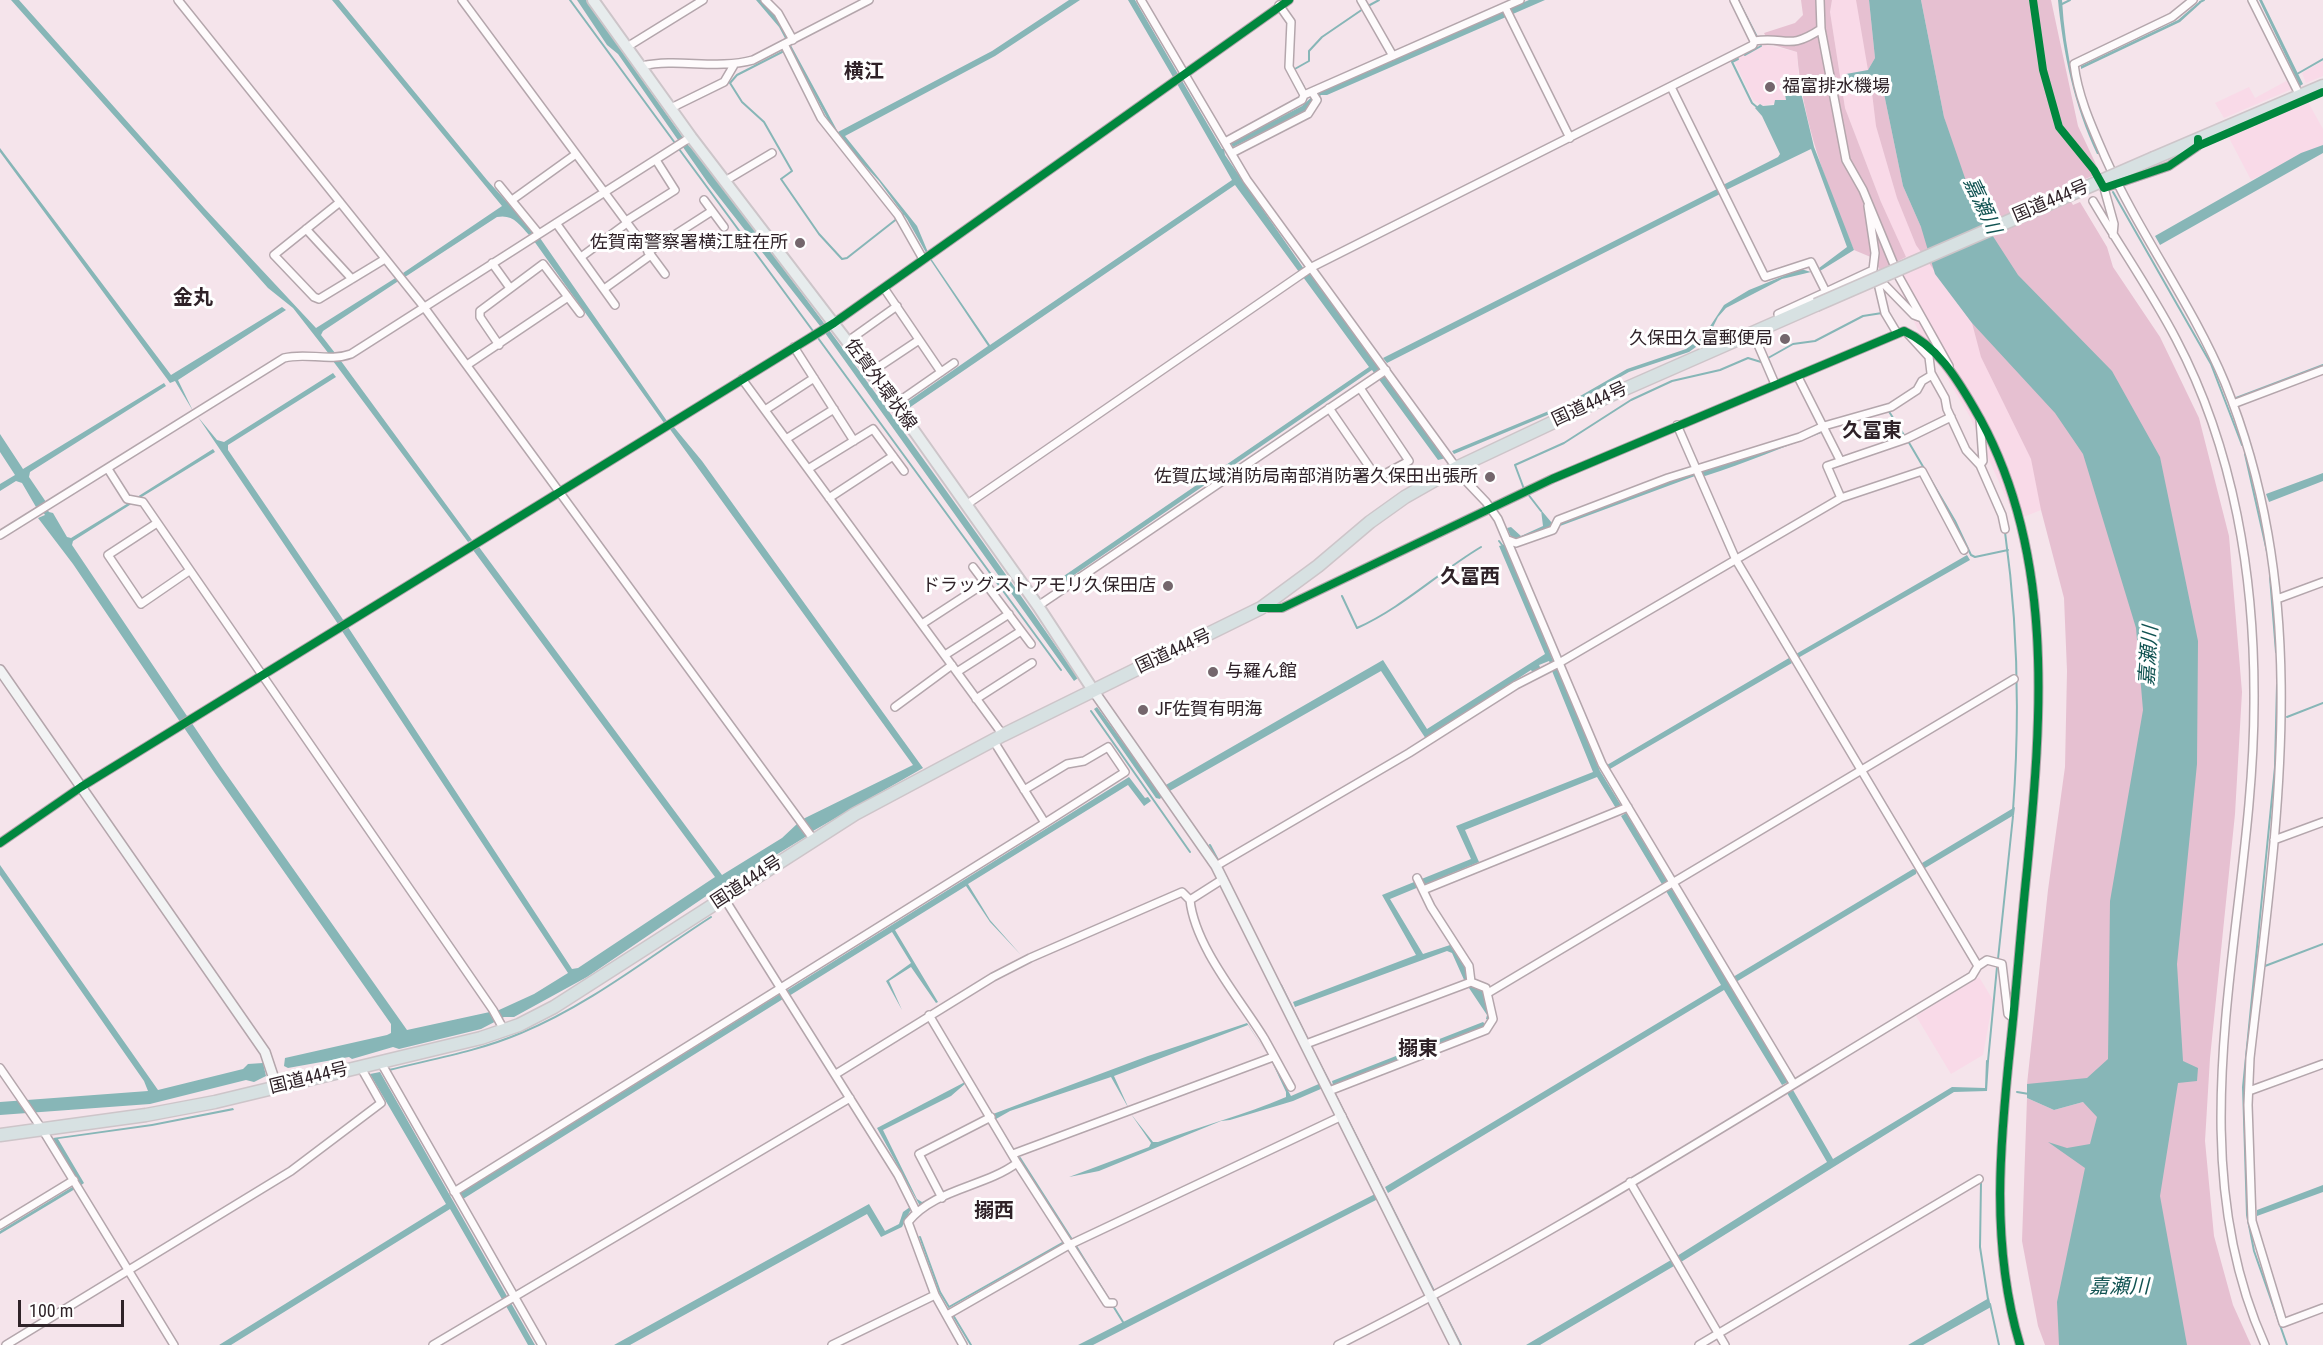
<!DOCTYPE html>
<meta charset="utf-8">
<style>
body{margin:0}
#map{position:relative;width:2323px;height:1345px;overflow:hidden;background:#f5e4eb;font-family:"Roboto Condensed",sans-serif}
canvas{display:block}
.scale{position:absolute;left:18px;top:1300px;width:106px;height:27px;box-sizing:border-box;border:3px solid #2f2228;border-top:0;padding-left:8px;font-size:18px;line-height:21px;white-space:nowrap;color:#2f2228;-webkit-text-stroke:4px #fff;paint-order:stroke}
</style>
<div id="map">
<canvas width="2323" height="1345"></canvas>
<div class="scale">100 m</div>
</div>
<script>
const ctx = document.querySelector('canvas').getContext('2d');
ctx.lineJoin = 'round';
function paint(path, color) {
  ctx.fillStyle = color;
  ctx.fill(path, 'evenodd');
}
function strokePath(path, color, width, dash) {
  ctx.strokeStyle = color;
  ctx.lineWidth = width;
  ctx.lineCap = dash ? 'butt' : 'round';
  ctx.setLineDash(dash || []);
  ctx.stroke(path);
}
function label(font, color, halo, rows, align = 'center') {
  ctx.font = font + ' "Roboto Condensed","Noto Sans JP",sans-serif';
  ctx.lineWidth = 6;
  ctx.setLineDash([]);
  ctx.textBaseline = 'middle';
  ctx.strokeStyle = halo;
  ctx.fillStyle = color;
  for (const [text, x, y, turn = 0] of rows) {
    ctx.save();
    ctx.translate(x, y);
    ctx.rotate((+turn || 0) * Math.PI / 180);
    ctx.textAlign = isNaN(turn) ? turn : align;
    if (halo) ctx.strokeText(text, 0, 0);
    ctx.fillText(text, 0, 0);
    ctx.restore();
  }
}
const built = new Path2D(`
 M1832,0H1891L2089,397L2041,510L2016,520L1969,415L1917,328L1873,227L1881,202L1845,108L1830,12Z
 M1762,44L1797,52L1799,84L1796,82L1784,88L1786,100L1763,106L1753,100L1733,59Z
 M2323,61V76L2306,83L2302,73Z
 M2288,80L2292,89L2224,118L2215,103L2249,87L2255,98Z
 M2308,102L2323,129V147L2251,180L2228,136Z
 M1979,977L1993,1000L1983,1055L1951,1074L1916,1016Z`);
const green = new Path2D(`
 M1801,0H1832L1830,12L1845,108L1881,202L1906,257L1880,270L1873,258L1854,250C1827,186 1802,122 1797,52L1770,44L1764,33L1795,23L1803,15Z
 M1856,0H1869L1875,58L1868,70Z
 M1921,0H2051L2078,126L2100,173L2063,188L2073,205L2080,202L2107,247L2113,267L2160,337L2199,418L2229,536L2242,692L2235,814L2210,1058L2205,1141L2214,1236L2233,1305L2251,1345H2129L2171,1062L2190,645L2013,280L1967,205L1944,117Z
 M1870,76L1882,84L1903,186L1921,227L2087,450L2144,628L2148,718L2114,1071C2089,1085 2056,1091 2027,1084L2048,890L2065,767L2067,671L2064,598L2041,510L2031,459L1981,357L1972,323L1916,245L1897,198L1876,126Z
 M2027,1098L2054,1110L2083,1102L2106,1111L2094,1164L2064,1345H2045L2038,1326L2022,1241Z`);
const water = new Path2D(`
 M11,0H19L204,208L316,328L397,277L400,280L323,331L321,335L335,353L329,354L293,308L268,288Z
 M332,0H339L487,180L534,232L529,235C519,224 513,214 497,217L405,277L403,273L502,206Z
 M577,0H586L689,146L695,151C826,324 955,499 1078,678L1074,681L820,326L708,183L618,54L607,45Z
 M756,0H761L774,14L838,132L992,51L1069,0H1080L995,56L845,136L917,226L930,257L990,345L1232,180L1176,82L1181,79L1222,149H1224L1225,155L1304,269L1299,272L1235,185L909,408L906,403L988,346L929,258L907,219L879,181L835,133L779,27Z
 M1128,0H1135L1178,74L1173,77Z
 M1529,0H1545L1327,95H1321L1304,112L1233,147L1231,143L1302,106L1316,93Z
 M1869,0H1921L1944,117L1976,210L2018,275L2112,371L2160,457L2198,641L2197,764L2177,964L2183,1061L2198,1068L2197,1081L2178,1083L2160,1196L2187,1345H2059L2057,1302L2085,1168L2048,1142L2067,1148L2090,1144L2097,1117L2083,1102L2054,1110L2027,1098V1084L2087,1078L2108,1059L2110,901L2143,710L2136,628L2083,454L2055,413L1972,323L1935,274L1921,227L1903,186L1882,84L1870,76L1847,80L1846,74L1868,70L1875,58Z
 M2058,0H2062C2065,54 2077,104 2099,154H2097C2074,105 2063,53 2058,0Z
 M2259,0H2262L2303,84L2300,86Z
 M2200,1L2201,3L2180,22L2081,69V66L2178,20Z
 M1796,82L1799,84L1814,147L1854,250L1820,271L1819,268L1847,247L1811,149L1724,191L1721,186L1778,157L1780,154L1762,116L1755,108L1760,104L1763,106L1774,105L1775,100H1786L1784,88Z
 M2323,145V153L2160,245L2155,236L2301,153Z
 M0,148L171,375L282,307L286,310L178,380L193,411L175,381L170,383L0,152Z
 M1717,189L1720,194L1387,363L1383,358Z
 M540,238L667,421L664,423L534,241Z
 M1801,269L1811,272L1782,279L1726,308L1718,317L1707,339L1689,352L1629,372L1569,406L1454,454L1452,451L1568,403L1627,369L1686,349L1703,337L1724,305L1749,290Z
 M1309,273L1446,458L1438,460L1372,370L1058,586L1055,582L1369,367L1303,277Z
 M333,361H341L472,540L468,542Z
 M333,373L336,377L228,445V450L344,621L338,624L198,417L217,440L224,442Z
 M164,383L166,386L30,472L29,477L46,502L43,504L49,512L53,513L67,537L71,538L130,502L133,503L73,541L72,545L222,768L407,1030L499,1010L534,994L568,973L342,631L348,627L572,969L578,968L715,877L473,550L479,547L722,875L782,838L798,823L807,825L803,819L913,765L669,428L673,426L702,461L923,768L813,831L809,828L807,836L722,888H718L587,977L514,1017H504L481,1029L399,1049L393,1047L352,1059L349,1057L288,1068L284,1066L285,1058L387,1035L391,1033V1024L214,772L73,564L38,518L45,515L39,506L36,507L22,483L16,481L0,491V484L15,475L0,452V434L23,469Z
 M1822,430L1824,432C1783,447 1746,463 1705,476L1700,474L1701,472Z
 M213,449L215,452L140,498L137,497Z
 M1695,473V476L1560,526L1562,521L1669,479Z
 M2323,473V481L2269,502L2266,494Z
 M1541,510L1552,523L1549,527L1519,540L1511,537L1507,528L1511,527L1521,536L1543,526Z
 M1506,544L1554,663L1551,665L1549,661L1539,665L1541,669L1533,673L1531,670L1426,739L1381,671L1168,792L1164,786L1383,660L1427,729L1545,654L1499,546Z
 M1967,555L1970,560L1798,658L1796,654Z
 M1789,658L1792,663L1610,769L1607,765Z
 M1557,668L1600,771L1622,807L1617,810L1597,777L1465,830L1479,862L1390,899L1423,954L1450,945L1469,974L1483,989L1490,1020L1486,1019L1487,1015L1465,982L1452,953L1447,951L1295,1007L1293,1002L1416,955L1382,895L1471,859L1456,826L1593,772L1552,671Z
 M1097,707L1162,796L1160,799L1156,798L1094,709Z
 M1129,777L1145,798L1148,797L1151,801L1144,806L1128,785L968,884L990,920L1021,955L990,922L966,886L895,930L938,1002L936,1003L911,967L889,981L902,1010L886,981L911,963L892,932L789,996L786,991Z
 M2015,807L2014,815L1925,868L1921,867L1922,863Z
 M1626,813L1668,883L1663,886L1621,816Z
 M0,865L158,1090L243,1069L248,1064L263,1063L266,1076L254,1082L246,1080L150,1104L0,1115V1102L148,1091L144,1081L0,875Z
 M1913,869L1917,870L1916,874L1736,982L1733,977Z
 M1671,888L1788,1082L1782,1085L1724,990L1388,1193L1385,1187L1721,985L1666,891Z
 M780,994L783,999L463,1199L459,1194Z
 M1483,1022L1486,1025L1482,1029L1333,1085L1332,1081Z
 M1247,1023L1267,1054L1248,1025L1114,1076L1129,1109L1111,1077L1010,1111L996,1119L993,1114L1148,1056Z
 M1986,1060L1989,1061L1987,1091L1954,1092L1681,1262L1677,1256L1827,1162L1787,1093L1793,1090L1833,1159L1952,1087L1985,1088Z
 M1272,1062L1291,1096L1321,1083L1323,1088L1293,1101L1230,1120L1221,1121L1099,1171L1069,1177L1149,1147L1151,1143L1131,1114L1153,1142H1158C1201,1126 1244,1115 1286,1097V1092Z
 M380,1072L508,1298L503,1301L450,1209L231,1345H219L446,1204L370,1074Z
 M965,1082L966,1083L951,1096L883,1130L917,1199L922,1202L938,1195V1197L920,1206L877,1128Z
 M233,1108L234,1110L152,1126L58,1139L84,1183L80,1186L53,1138L152,1124Z
 M2323,1185V1192L2257,1216V1210Z
 M74,1186L75,1189L0,1234V1231Z
 M1375,1194L1378,1199L1093,1345H1078Z
 M869,1204L885,1231L899,1224L903,1212L910,1207L911,1209L902,1227L881,1237L867,1214L630,1345H614Z
 M1671,1260L1674,1266L1540,1345H1526Z
 M1989,1298L1991,1307L1923,1345H1908Z
 M511,1303L535,1345H528L506,1306Z`);
const stream = new Path2D(`
 M570,0L675,143
 M1738,0L1757,37
 M2200,2L2204,0
 M2062,4L2070,0
 M1368,6L1379,0
 M784,51L737,75L730,83L742,102L764,122L792,171L781,179L819,234L842,259L847,258L903,214
 M1745,55L1761,46
 M1738,59L1732,62L1752,103L1758,108
 M1293,70L1309,61V51L1322,37L1363,9
 M2297,74L2323,59
 M1300,80L1304,87
 M679,149L813,331
 M2113,192L2211,364L2242,445
 M818,338L1061,670
 M2236,398L2323,365
 M1888,410L1904,435
 M1908,441L1955,521L1971,555L1975,557L2008,550
 M2245,454L2268,556
 M1541,511L1524,489L1515,465L1564,443L1631,400L1672,381L1720,370L1748,358L1761,362L1793,344L1815,341L1863,316L1882,313
 M2005,532C2018,625 2020,716 2013,810
 M1499,541L1502,545
 M2270,577L2276,652
 M1342,596L1357,628C1402,608 1439,572 1481,547
 M2277,685L2275,767L2243,1087L2247,1215L2254,1251L2287,1345
 M1091,711L1190,852
 M2287,717L2323,703
 M1210,845L1218,860
 M1998,959L2013,816
 M2265,966L2323,944
 M1281,985L1308,1040
 M1311,1047L1332,1087
 M1988,1061L1997,967
 M389,1070C433,1059 479,1051 521,1033C589,1005 649,957 711,917
 M2017,1092L2029,1094
 M1335,1094L1435,1293
 M1020,1158L1071,1238
 M1981,1182L1980,1247L1988,1299
 M920,1237L940,1292L949,1307L1064,1242
 M1076,1246L1123,1322
 M1438,1300L1461,1345
 M1990,1304L1999,1345
 M953,1315L971,1345`);
const street = new Path2D(`
 M178,0L424,307L814,840
 M462,0L665,274
 M765,0L778,13L793,40
 M1141,0L1247,180L1466,481L1486,502L1498,519L1602,764L1793,1083
 M1361,0L1393,56
 M1820,0L1821,29L1846,160L1863,190L1899,277L1949,366
 M2193,0L2172,17L2074,64C2078,97 2092,127 2105,157C2140,235 2192,304 2225,383C2315,605 2276,828 2250,1058L2248,1105L2252,1221L2283,1323L2323,1308
 M2252,0L2300,96
 M1279,5L1291,22L1289,67L1304,95
 M1505,7L1570,138
 M1754,41C1787,36 1788,51 1821,29
 M784,44L821,118L898,215L923,259
 M627,47L703,0
 M642,66C679,58 716,70 753,60L869,0
 M1671,87L1765,277L1811,262L1826,292L1778,314L1780,321
 M671,108L724,82L734,65
 M1225,142L1302,100L1304,95L1520,0
 M1232,153L1308,114L1317,100L1312,92
 M725,181L772,153
 M499,185L539,234
 M512,200L576,154
 M704,200L724,227
 M2093,201C2120,247 2151,291 2176,339C2234,449 2255,578 2254,703C2254,915 2173,1141 2265,1345
 M340,202L274,255L314,297L319,299L385,259
 M626,221L675,190L656,160
 M556,223L615,305
 M306,229L352,279
 M2113,235L2114,224L2104,188L2169,166L2198,146V139
 M648,252L712,211
 M581,257L627,223
 M492,263L510,288
 M1876,276L1914,315L1922,318
 M1877,279L1885,313L1897,333
 M884,288L941,372
 M604,289L651,255
 M1826,292L1873,270L1875,253L1868,206
 M1753,333L1775,384
 M1908,334L1929,357L1931,373L1945,398L1947,409L1966,450L1980,465L2002,515L2005,529
 M848,341L897,306
 M499,345L480,317V311L543,264L580,313
 M794,347L854,441
 M467,365L568,297
 M871,372L919,340
 M1798,377L1840,460
 M742,379L1003,735
 M895,404L954,363
 M2233,404L2323,370
 M1329,408L1377,478L1409,461L1360,388
 M765,410L814,378
 M1677,425L1736,560L1978,966
 M786,439L834,409
 M1980,465L1983,461L1980,419
 M108,469L127,499L143,502L493,1010L504,1030
 M808,469L873,429L904,471
 M829,498L893,456
 M1841,498L1827,466L1906,439L1951,417
 M966,505L1312,267L1753,45L1754,41L1734,0
 M157,523L108,555L141,604L189,571
 M0,535L284,358C306,352 329,362 351,354L691,137
 M1508,540L1516,543L1553,530L1558,520L1668,478L1800,437L1824,426L1891,407L1917,390L1922,381L1932,375
 M973,567L1031,644
 M2277,599L2323,582
 M1038,606L1386,370
 M1263,608H1282L1552,479L1904,331C1937,346 1956,377 1974,408C2056,547 2042,716 2027,870C2021,926 2017,983 2011,1039C2000,1141 1990,1245 2020,1345
 M922,624L985,583
 M945,655L1009,614
 M957,672L1021,631
 M976,699L1032,663
 M895,707L952,665
 M993,740L1045,823L1125,772L1108,747L1084,761L1067,764L1024,790
 M2274,840L2323,822
 M0,843L81,787L834,323L1289,0
 M1216,866L1409,753L1516,685L1559,663L1841,498L1922,471L1964,550
 M1417,878L1431,907L1469,966L1471,982
 M1423,890L1628,807
 M724,898L898,1175L916,1211
 M1190,900C1195,947 1240,999 1264,1038C1273,1054 1282,1071 1291,1087
 M1488,993L2014,679
 M929,1015L1017,1163L1107,1303H1113
 M1306,1044L1471,982L1486,988L1493,1019L1486,1030L1329,1091
 M380,1061L542,1345
 M0,1068L42,1129L174,1345
 M836,1074L993,977L1030,958L1182,892L1190,900L1223,879
 M2249,1091L2323,1064
 M1013,1154L1273,1057
 M1630,1182L1725,1345
 M454,1192L1045,823
 M942,1198L919,1154L991,1117
 M0,1225L74,1180
 M947,1315L1069,1245L1342,1116
 M6,1345L291,1171L381,1103L360,1066
 M433,1345L850,1098
 M832,1345L935,1295
 M963,1345L935,1295L908,1222C934,1189 985,1187 1017,1163
 M1338,1345C1556,1236 1763,1101 1972,976L1978,966L1987,960L2002,964L2008,1014L2013,1018
 M1699,1345L1979,1179`);
const secondary = new Path2D(`
 M0,670L265,1052L277,1088
 M1093,690L1216,866L1455,1345`);
const primary = new Path2D(`
 M593,0L691,137L895,404L1038,606L1093,690`);
const highway = new Path2D(`
 M2154,158L2323,86
 M0,1135L146,1115L215,1102L481,1038L519,1025L554,1007L855,814L1003,735L1261,608L1318,566L1370,522L1405,497L1456,468L1611,395L1816,305`);
const highwayBridge = new Path2D(`
 M1816,305L2154,158`);
const cycleway = new Path2D(`
 M2033,0L2043,70L2059,127L2094,170L2104,188L2169,166L2198,146V139
 M2198,146L2323,92
 M1261,608H1282L1552,479L1904,331C1937,346 1956,377 1974,408C2056,547 2042,716 2027,870C2021,926 2017,983 2011,1039C2000,1141 1990,1245 2020,1345
 M0,843L81,787L834,323L1289,0`);
const markers = [
 [1770,87,6,"#74666c"],
 [800,243,6,"#74666c"],
 [1785,339,6,"#74666c"],
 [1490,477,6,"#74666c"],
 [1168,586,6,"#74666c"],
 [1213,672,6,"#74666c"],
 [1143,710,6,"#74666c"]
];
const poiNames = [
 ["福富排水機場",1782,87,"left"],
 ["佐賀南警察署横江駐在所",788,243],
 ["久保田久富郵便局",1773,339],
 ["佐賀広域消防局南部消防署久保田出張所",1478,477],
 ["ドラッグストアモリ久保田店",1156,586],
 ["与羅ん館",1225,672,"left"],
 ["JF佐賀有明海",1155,710,"left"]
];
const streetNames = [
 ["国道444号",2051,202,-23],
 ["佐賀外環状線",880,385,54],
 ["国道444号",1590,405,-25],
 ["国道444号",1174,652,-25],
 ["国道444号",747,883,-33],
 ["国道444号",309,1079,-14]
];
const neighbourhoodNames = [
 ["横江",864,73],
 ["金丸",193,299],
 ["久冨東",1872,432],
 ["久冨西",1470,578],
 ["搦東",1418,1050],
 ["搦西",994,1212]
];
const waterNames = [
 ["嘉瀬川",1981,206,65],
 ["嘉瀬川",2150,656,-86],
 ["嘉瀬川",2119,1288]
];
paint(built, '#f9dae8');
paint(green, '#e6c0d1');
paint(water, '#87b6b7');
strokePath(stream, '#87b6b7', 2);
strokePath(street, '#b4a6ac', 10);
strokePath(secondary, '#b4a6ac', 12);
strokePath(primary, '#cdc5c9', 14);
strokePath(highway, '#cdc5c9', 15);
strokePath(street, '#fefbfc', 7);
strokePath(secondary, '#f2f3f4', 9);
strokePath(primary, '#e7eced', 10);
strokePath(highway, '#d7e1e2', 12);
strokePath(highwayBridge, '#cdc5c9', 15, []);
strokePath(highwayBridge, '#d7e1e2', 12);
strokePath(cycleway, '#00873e', 8);
for (const [x, y, r, color] of markers) {
  const dot = new Path2D();
  dot.arc(x, y, r, 0, 2 * Math.PI);
  ctx.fillStyle = color;
  ctx.fill(dot);
  strokePath(dot, '#fff', 2);
}
label('18px', '#2f2228', '#fff', poiNames, 'right');
label('18px', '#2f2228', '#fff', streetNames);
label('bold 20px', '#2f2228', '#fff', neighbourhoodNames);
label('italic 20px', '#115352', '#fff', waterNames);
</script>
